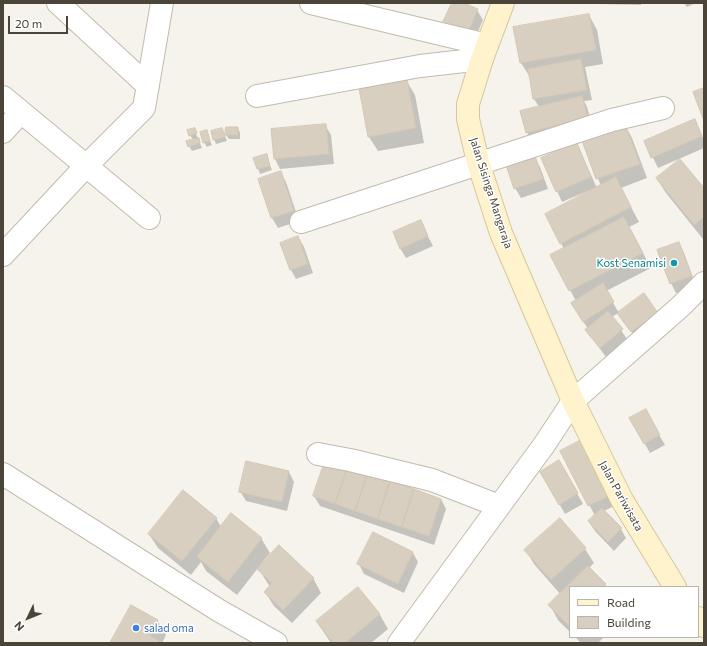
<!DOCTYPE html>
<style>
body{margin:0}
#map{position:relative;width:707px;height:646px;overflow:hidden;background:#f6f3ec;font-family:Commissioner,sans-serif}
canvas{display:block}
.frame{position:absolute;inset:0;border:4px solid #4b4439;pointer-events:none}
.legend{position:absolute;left:569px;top:586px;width:130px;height:52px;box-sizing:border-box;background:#fff;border:1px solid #b7b4b0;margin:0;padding:5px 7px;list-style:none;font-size:12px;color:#4b4439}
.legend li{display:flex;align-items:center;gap:8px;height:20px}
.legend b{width:20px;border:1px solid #b7b4b0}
.north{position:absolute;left:8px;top:598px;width:40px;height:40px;-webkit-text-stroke:3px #fff;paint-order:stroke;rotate:227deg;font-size:11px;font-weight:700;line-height:16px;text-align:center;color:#4b4439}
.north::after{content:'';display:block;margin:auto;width:14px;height:18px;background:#4b4439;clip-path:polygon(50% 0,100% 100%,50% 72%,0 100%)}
.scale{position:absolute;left:8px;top:16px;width:60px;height:18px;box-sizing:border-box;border:2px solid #4b4439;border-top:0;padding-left:5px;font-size:12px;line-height:14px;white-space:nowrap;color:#4b4439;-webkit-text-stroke:3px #fff;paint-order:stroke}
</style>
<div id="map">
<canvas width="707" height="646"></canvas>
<div class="frame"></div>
<ul class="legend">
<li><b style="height:5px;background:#fff3cd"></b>Road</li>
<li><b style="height:11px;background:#d8cfc1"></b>Building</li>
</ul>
<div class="north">N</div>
<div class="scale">20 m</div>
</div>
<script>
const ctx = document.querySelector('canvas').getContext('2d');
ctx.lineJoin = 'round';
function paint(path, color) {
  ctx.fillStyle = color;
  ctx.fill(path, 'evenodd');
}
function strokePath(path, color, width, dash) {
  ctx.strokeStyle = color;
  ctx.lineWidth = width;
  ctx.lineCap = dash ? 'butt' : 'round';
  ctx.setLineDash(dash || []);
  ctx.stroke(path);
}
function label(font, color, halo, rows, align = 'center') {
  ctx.font = font + ' Commissioner,sans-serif';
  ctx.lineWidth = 3;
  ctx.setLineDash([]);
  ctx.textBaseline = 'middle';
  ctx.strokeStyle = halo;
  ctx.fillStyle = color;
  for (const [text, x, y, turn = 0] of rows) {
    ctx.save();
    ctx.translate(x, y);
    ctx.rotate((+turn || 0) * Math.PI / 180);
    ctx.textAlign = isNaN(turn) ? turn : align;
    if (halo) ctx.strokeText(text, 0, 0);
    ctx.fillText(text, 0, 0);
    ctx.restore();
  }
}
const shadow = new Path2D(`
 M453,3H461L477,10L483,20L472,45Z
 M597,3H641V5L597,4Z
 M684,3H696L687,7Z
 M589,15L597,30L603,64L585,67L592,100L584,101L587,107L593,128L532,142L527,132L539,107L534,99L530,77L521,63Z
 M406,80L415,95L424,143L378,151L369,137Z
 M694,120L704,140V148L658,168L645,141Z
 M624,123L632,138L647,178L621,188L639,222L629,227L651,268L606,291L619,313H657L638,341L618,313L612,317L627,339L606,357L586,330L588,329L578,313L576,301L551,255L564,249L561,243L591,191L590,190L562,202L543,159L577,144L597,188L601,186L582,138Z
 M325,125L331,135L334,164L280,169L275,159L272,130Z
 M238,128L240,133V139H229L226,135Z
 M194,129L202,148L192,151L189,146L193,140L190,135Z
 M222,129L227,141L216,144L214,139Z
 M206,132L212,145L207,147L204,142Z
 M266,155L272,170L260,174L255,158Z
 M534,157L540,167L548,189L521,198L515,188Z
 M281,173L286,182L299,221L278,228L272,218L259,180Z
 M657,179L704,190L703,239L666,193Z
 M420,221L433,246L406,258L400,248Z
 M298,237L304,247L313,273L296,279L291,270Z
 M679,243L684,253L696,286L676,293L671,283Z
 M645,411L665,445L650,453L631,419Z
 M562,451L618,504L604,511L621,529L626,538L614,551L595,531L589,522L595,516Z
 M559,461L583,504L565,514L541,472Z
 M289,472L294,482L287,511L246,501L240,491Z
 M314,496L441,499L446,509L434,545L320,506Z
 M216,518L221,527L261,538L270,553L260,565L261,566L313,578L321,593L292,623L274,606L265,592L270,587L258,568L237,595L206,571L201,562L191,575L158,548L149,534Z
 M560,520L585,549L594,563L589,568L607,587H570V632L558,620L550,605L561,595L534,564L526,550Z
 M373,534L413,553L418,562L404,593L364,574L359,564Z
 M358,588L380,615L388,629L371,643H331L317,622Z
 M157,620L166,635L162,643H112Z
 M575,637H604L598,643H581Z`);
const building = new Path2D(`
 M452,3H464L478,9L466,36L442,24Z
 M589,14L596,50L520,63L513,27Z
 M581,59L587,90L533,99L528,69Z
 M407,79L416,128L368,137L359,88Z
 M704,88V121L693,92Z
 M582,96L588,118L526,133L520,111Z
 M695,119L702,136L651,158L644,141Z
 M624,122L640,164L596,179L581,138Z
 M326,124L329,154L274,159L271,129Z
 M226,127H238V135H225Z
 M195,128L197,133L189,136L187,130Z
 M222,128L225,137L213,140L211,131Z
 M207,130L210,141L203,143L200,132Z
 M199,138L200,143L188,147L186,141Z
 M577,143L591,177L556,192L541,158Z
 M267,154L270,166L257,169L253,158Z
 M535,156L543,179L514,189L506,165Z
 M680,159L704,188V217L694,225L656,178Z
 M281,171L294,211L271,218L258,179Z
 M616,177L631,207L560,244L545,214Z
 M624,217L643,253L569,291L550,255Z
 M421,220L428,236L400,249L393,232Z
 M298,236L308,264L290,270L280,243Z
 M679,242L692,276L670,284L657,250Z
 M603,283L614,302L583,322L571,303Z
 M644,293L658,313L631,332L617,313Z
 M608,311L623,329L600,348L585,330Z
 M646,409L660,435L644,444L629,418Z
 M585,438L614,494L588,506L560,451Z
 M326,458L348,467L335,504L313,496Z
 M559,460L578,493L559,505L540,472Z
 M246,461L289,471L282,502L239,492Z
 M348,467L368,473L355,511L335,504Z
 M368,473L390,481L378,519L355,511Z
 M390,481L414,489L402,527L378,519Z
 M414,489L441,499L429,536L402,527Z
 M183,490L217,518L182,561L148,534Z
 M602,508L622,528L608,542L588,521Z
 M231,513L262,538L228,582L197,557Z
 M560,518L586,548L551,580L524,550Z
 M373,532L413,552L398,584L357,564Z
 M279,545L314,578L283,610L264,592L272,583L257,569Z
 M588,566L606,584L603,587H570V627L548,605Z
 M358,587L380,614L345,643H333L316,621Z
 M131,605L158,620L150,636L163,643H110Z`);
const street = new Path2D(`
 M58,3L148,86
 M311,3L487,45
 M257,96L420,66L482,59
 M3,97L149,218
 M3,132L21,112
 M301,222L612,120L663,108
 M3,255L86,166L144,108L162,3
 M318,454L350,460L432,480L499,506
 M3,474L218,610L276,643
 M399,643L544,445L573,401L681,306L704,283`);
const secondary = new Path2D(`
 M503,3L482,59L468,104V119L478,162L501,233L573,401L622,500L675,587
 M698,618L704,626`);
const markers = [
 [674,263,4,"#0f9aa8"],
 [136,628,4,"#3f7fe0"]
];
const streetNames = [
 ["Jalan Sisinga Mangaraja",491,193,72],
 ["Jalan Pariwisata",621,496,61]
];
const cultureNames = [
 ["Kost Senamisi",666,263]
];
const shopNames = [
 ["salad oma",144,628]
];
paint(shadow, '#0003');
paint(building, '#d8cfc1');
strokePath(building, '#d3c7b4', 1);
strokePath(street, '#c2bbae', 24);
strokePath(secondary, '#d6c79b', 24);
strokePath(street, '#fff', 22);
strokePath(secondary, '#fff3cd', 22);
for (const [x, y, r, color] of markers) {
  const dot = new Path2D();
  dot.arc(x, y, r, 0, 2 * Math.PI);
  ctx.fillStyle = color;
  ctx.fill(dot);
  strokePath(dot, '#fff', 1.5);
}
label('11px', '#4b4439', '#fff', streetNames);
label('11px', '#0d838f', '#fff', cultureNames, 'right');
label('11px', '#366cbe', '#fff', shopNames, 'left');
</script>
